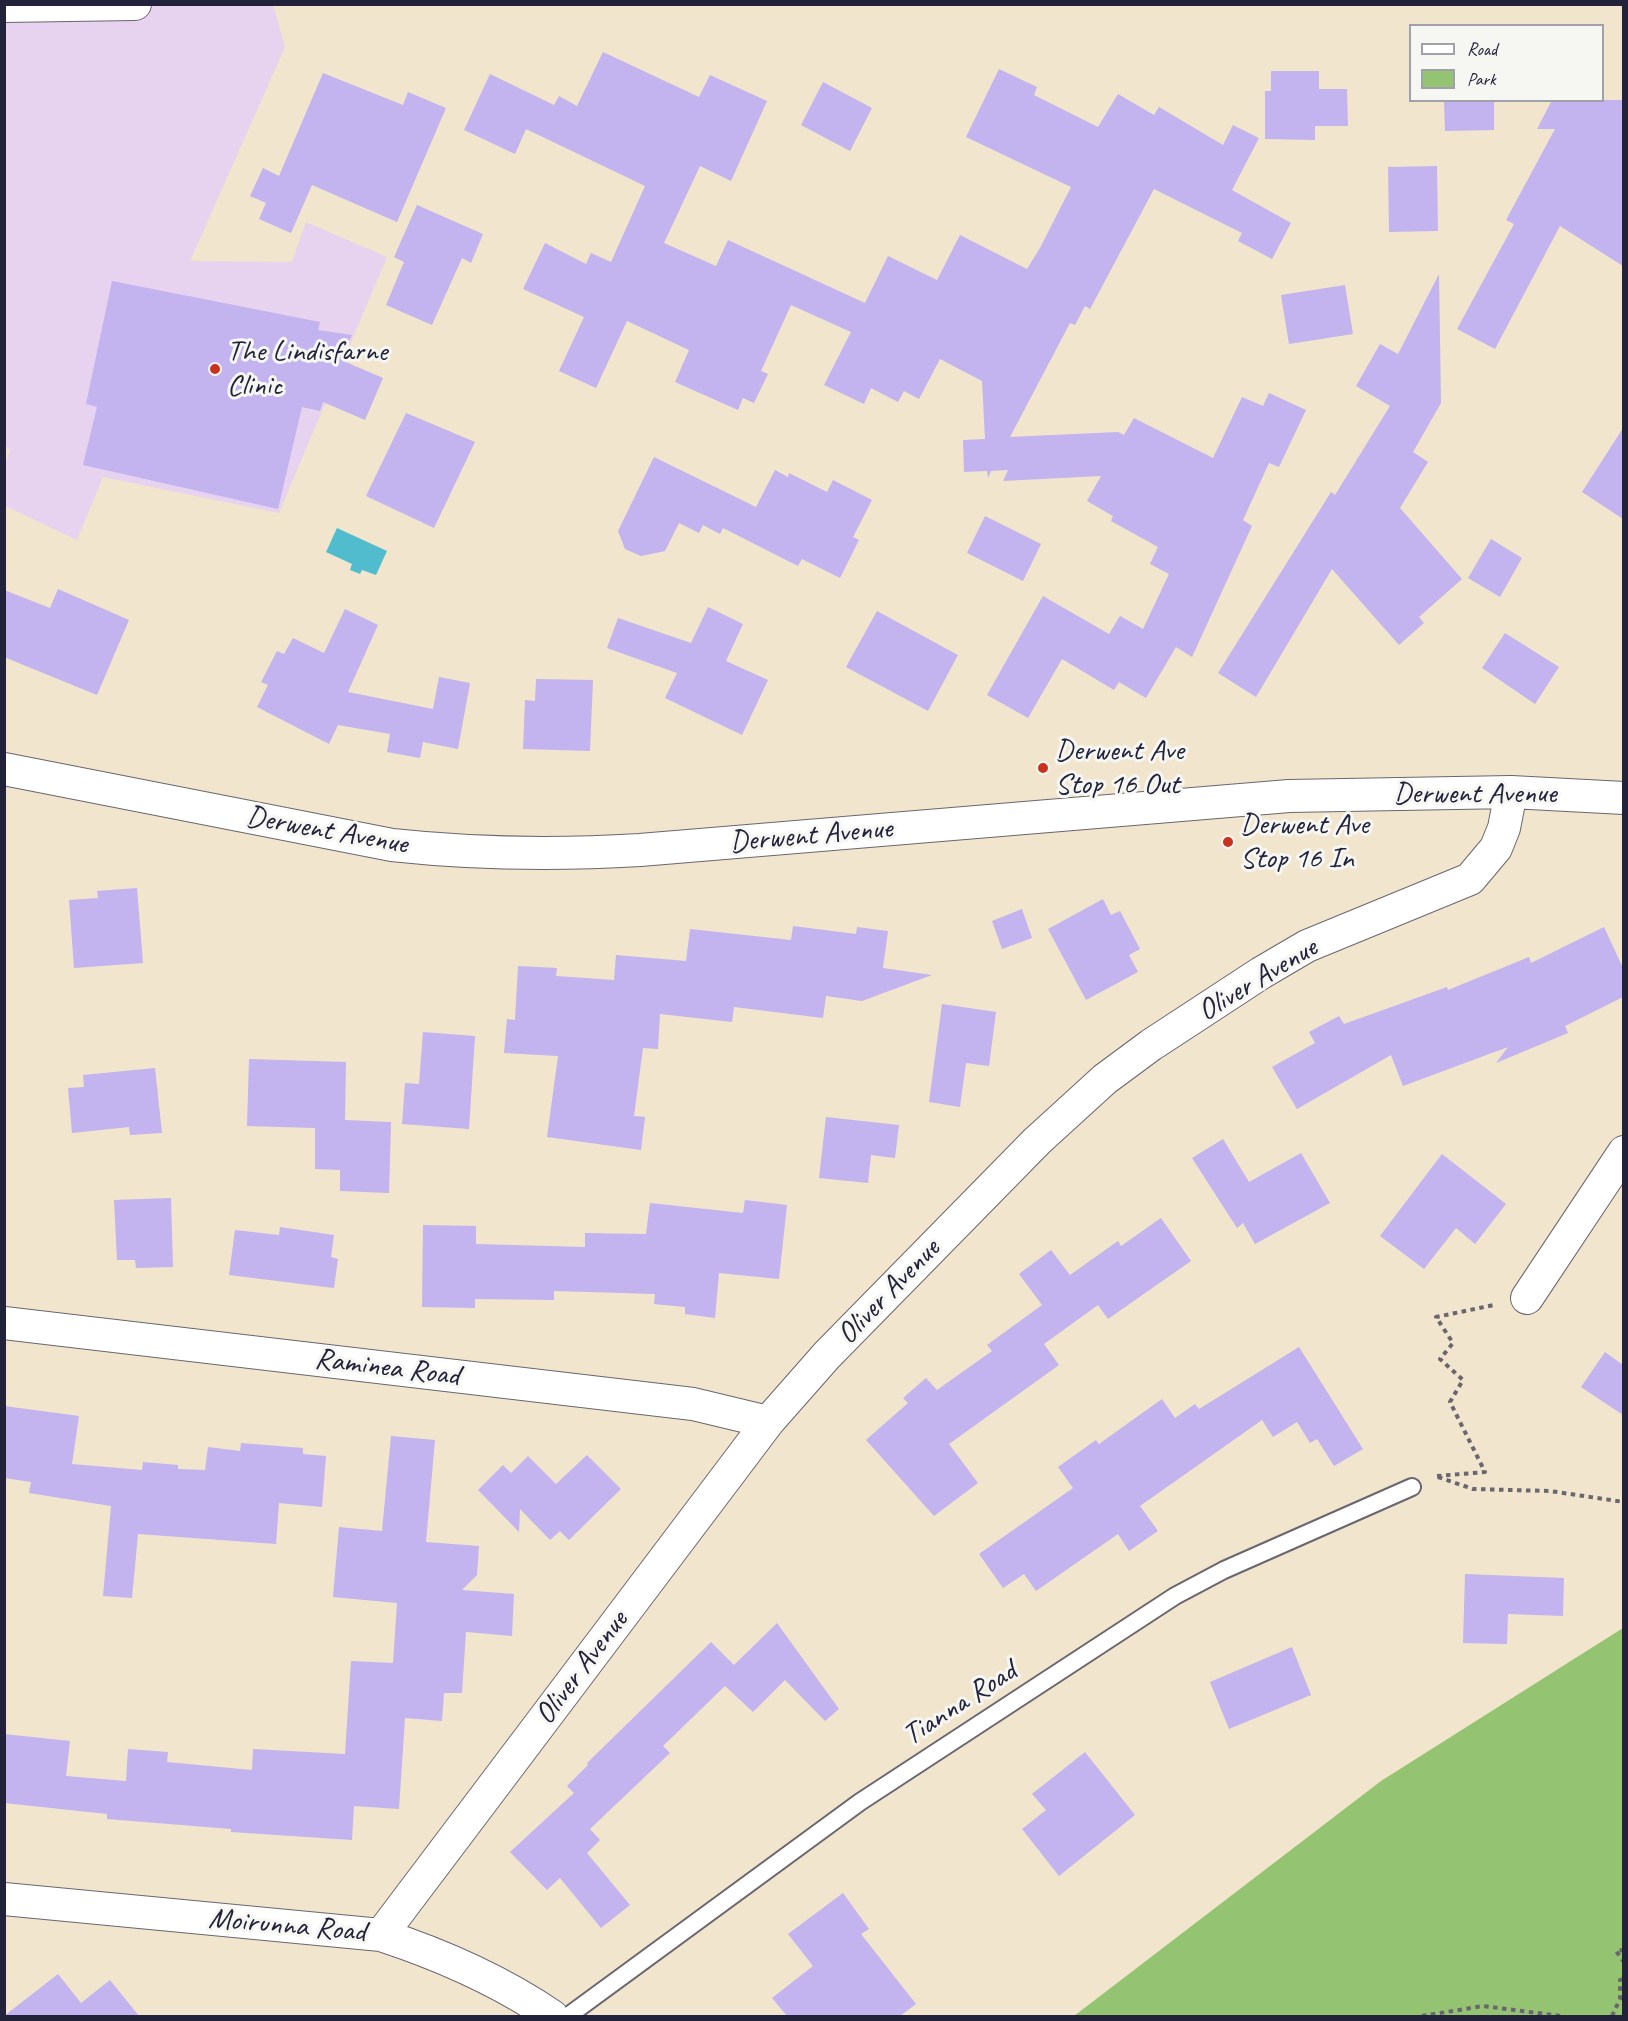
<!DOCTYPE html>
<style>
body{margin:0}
#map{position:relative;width:1628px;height:2021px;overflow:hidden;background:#f1e5cd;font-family:Caveat,sans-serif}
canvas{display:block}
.frame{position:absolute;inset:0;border:6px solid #22223b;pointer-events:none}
.legend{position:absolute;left:1409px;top:24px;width:195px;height:78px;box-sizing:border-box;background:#f6f6f2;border:2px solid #a1a1a9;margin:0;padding:8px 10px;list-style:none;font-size:18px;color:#22223b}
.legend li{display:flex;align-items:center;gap:12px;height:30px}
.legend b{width:30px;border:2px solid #a1a1a9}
</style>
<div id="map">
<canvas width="1628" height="2021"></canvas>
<div class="frame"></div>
<ul class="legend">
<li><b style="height:8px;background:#fff"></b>Road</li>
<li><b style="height:16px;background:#94c372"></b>Park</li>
</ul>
</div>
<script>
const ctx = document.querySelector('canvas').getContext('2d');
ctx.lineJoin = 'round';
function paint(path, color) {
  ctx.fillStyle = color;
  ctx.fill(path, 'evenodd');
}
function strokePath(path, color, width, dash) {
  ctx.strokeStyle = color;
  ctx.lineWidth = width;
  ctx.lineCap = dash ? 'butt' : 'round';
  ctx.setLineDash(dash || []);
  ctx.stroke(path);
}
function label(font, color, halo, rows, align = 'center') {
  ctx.font = font + ' Caveat,sans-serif';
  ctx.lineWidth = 6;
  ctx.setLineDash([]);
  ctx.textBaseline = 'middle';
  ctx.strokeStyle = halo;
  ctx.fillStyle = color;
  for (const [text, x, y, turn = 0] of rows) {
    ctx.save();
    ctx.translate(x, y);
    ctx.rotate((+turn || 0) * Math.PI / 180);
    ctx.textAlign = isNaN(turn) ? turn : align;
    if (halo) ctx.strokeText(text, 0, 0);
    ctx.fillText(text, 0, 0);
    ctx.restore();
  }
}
const built = new Path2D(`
 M5,5H273L285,47L190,261L292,262L306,222L387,257L279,513L103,477L77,540L5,506V467L10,449L4,446Z`);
const green = new Path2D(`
 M1623,1628V2016H1074L1381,1781Z`);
const water = new Path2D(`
 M337,528L387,551L376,575L362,570L360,574L350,570L352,564L326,552Z`);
const building = new Path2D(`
 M603,52L699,97L710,75L767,101L731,181L700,166L664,243L716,266L728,240L865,303L888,256L937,280L960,235L1027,269L1040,248L1071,187L966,137L999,69L1037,87L1034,95L1098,127L1118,94L1154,115L1159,107L1223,145L1233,125L1259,138L1232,190L1291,223L1272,259L1238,241L1242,233L1154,189L1090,309L1085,306L1075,325L1070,323L1010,437L1118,432L1124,435L1134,418L1213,458L1242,397L1263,406L1269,393L1306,410L1279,467L1269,463L1243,520L1252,526L1192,657L1176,647L1146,698L1119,682L1114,690L1062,659L1028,718L987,695L1043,596L1109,634L1120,616L1143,629L1169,574L1150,564L1158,547L1111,521L1113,516L1087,501L1101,476L1003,481L1008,470L991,471L988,478L987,471L964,472L963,440L985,439L982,381L940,359L919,399L904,391L898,402L871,388L864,404L824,385L851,332L791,305L761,371L768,374L754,403L743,398L738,410L675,382L689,350L627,321L596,388L559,371L584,317L523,289L545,243L586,264L591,253L611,262L645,186L526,129L515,154L464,130L490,74L554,105L559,96L577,106Z
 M1271,71H1319V89H1347L1348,126H1315V140L1265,139V91H1271Z
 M323,73L403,105L408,92L446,108L397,222L312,185L291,233L259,219L266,203L250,196L263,168L279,176Z
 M823,82L872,108L850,151L801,125Z
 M1444,100H1494V130L1445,131Z
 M1552,100H1623V266L1560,226L1495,349L1457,329L1514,224L1506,220L1555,129H1537Z
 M1437,166L1438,231L1389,232L1388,167Z
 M417,205L483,234L471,263L462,258L432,325L386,305L404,262L394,257Z
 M1439,274L1441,403L1413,452L1428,462L1400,508L1462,579L1419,617L1424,623L1399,645L1332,569L1256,697L1218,673L1331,492L1335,495L1390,406L1356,386L1380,344L1398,354Z
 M112,281L320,322L318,330L352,335L341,360L383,378L365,420L323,402L320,411L302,407L278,509L83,465L97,407L86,404Z
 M1345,285L1353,334L1289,344L1281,295Z
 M406,413L475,442L434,528L366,496Z
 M1623,428V519L1582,492Z
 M654,457L756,507L775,470L788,477L789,473L827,492L833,480L872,500L853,537L859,540L840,578L802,559L798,566L723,528L720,534L703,525L699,533L679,523L665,551L641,556L625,549L618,531Z
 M985,516L1041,544L1023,581L967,553Z
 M1491,539L1522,558L1500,597L1468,578Z
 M58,589L129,620L97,695L4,657V590L50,608Z
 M708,607L743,624L726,661L768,680L742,735L665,698L677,673L607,648L618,618L691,643Z
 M345,609L378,625L348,692L433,709L439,677L470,683L458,749L423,742L420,758L387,752L390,734L338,725L329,744L257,707L268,685L261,682L277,651L284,654L293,638L324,653Z
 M877,611L958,655L928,711L846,667Z
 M1505,633L1559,667L1535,704L1482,668Z
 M536,679L593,680L590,751L523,749L525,700L535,701Z
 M137,888L143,963L74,968L69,900L98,898L97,891Z
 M1103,899L1111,915L1120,911L1140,949L1129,955L1138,972L1086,1000L1048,929Z
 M1022,909L1032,938L1002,949L992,921Z
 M793,926L856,934L857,927L888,931L883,968L932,975L862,1001L826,996L823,1018L734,1007L732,1022L660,1014L658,1049L643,1048L634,1116L645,1117L641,1150L547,1137L558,1056L504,1053L507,1019L515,1020L518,966L557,968L556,976L614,980L616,955L686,961L690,929L791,940Z
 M1604,927L1623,968V997L1565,1026L1568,1033L1496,1063L1508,1047L1403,1086L1391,1055L1297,1109L1272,1067L1315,1043L1309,1032L1339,1016L1344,1024L1447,987L1448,990L1529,957L1531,963Z
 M942,1004L996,1012L989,1066L966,1063L960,1107L929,1102Z
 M423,1032L475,1036L469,1129L402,1124L405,1083L419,1084Z
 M249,1059L346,1062L345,1120L391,1122L389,1193L340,1191V1170L315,1169V1128L247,1126Z
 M155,1068L162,1133L130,1135L129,1127L72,1133L68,1088L84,1087L83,1075Z
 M826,1117L899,1125L895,1158L871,1155L868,1183L819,1178Z
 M1223,1139L1249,1182L1301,1153L1330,1203L1255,1244L1243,1223L1237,1228L1192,1158Z
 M1442,1154L1506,1204L1475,1244L1456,1228L1424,1269L1380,1236Z
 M171,1198L173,1267L136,1268L135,1260H117L114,1200Z
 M745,1200L787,1205L779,1279L719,1273L715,1318L685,1314V1307L654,1304L655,1294L554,1291V1300L475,1299V1308L422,1307L423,1225L476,1226V1244L585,1247V1233L646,1234L650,1203L743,1213Z
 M1161,1218L1191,1261L1108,1319L1098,1305L1044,1344L1059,1365L949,1444L978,1483L934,1516L866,1440L908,1403L903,1398L926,1378L937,1390L992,1351L987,1345L1042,1305L1019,1274L1051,1250L1070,1275L1118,1241L1121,1246Z
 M280,1227L334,1235L331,1257L338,1259L334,1288L229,1275L235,1230L279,1235Z
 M1299,1347L1363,1449L1334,1466L1317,1439L1310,1443L1297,1422L1273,1437L1262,1420L1140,1506L1158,1531L1129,1551L1118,1534L1036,1591L1024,1574L1003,1588L979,1554L1073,1488L1058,1467L1096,1440L1099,1444L1162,1399L1175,1418L1195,1404L1199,1409Z
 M1605,1352L1623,1365V1415L1581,1387Z
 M4,1406L79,1416L72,1464L142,1470L143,1462L178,1465V1469L205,1470L208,1447L240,1451L241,1443L303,1448V1454L326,1456L322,1507L279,1503L276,1544L138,1534L132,1598L103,1596L111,1506L29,1493L31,1482L4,1478Z
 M391,1436L435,1440L426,1542L479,1546L477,1575L462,1590L514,1594L512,1636L466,1632L462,1693H444L442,1721L405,1718L399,1809L354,1806L352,1840L231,1832V1829L107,1819V1814L4,1803V1734L70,1741L66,1776L126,1781L128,1749L168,1752L167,1762L252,1770L253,1749L345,1754L351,1661L393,1663L397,1603L333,1597L339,1527L382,1531Z
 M587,1455L621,1489L569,1540L560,1531L550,1540L520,1509L519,1532L478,1490L503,1465L511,1473L528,1456L556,1484Z
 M1465,1574L1564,1578L1563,1616L1508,1614L1507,1644L1463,1643Z
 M777,1623L839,1709L825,1721L785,1680L753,1712L725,1686L663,1746L670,1753L590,1829L600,1840L587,1853L630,1905L601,1928L560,1878L547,1890L510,1852L574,1793L567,1786L588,1765L587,1763L711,1642L734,1665Z
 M1292,1647L1311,1695L1229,1729L1210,1682Z
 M1085,1752L1135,1815L1059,1876L1022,1829L1046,1810L1032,1794Z
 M843,1893L869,1929L861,1934L916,2004L900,2016H787L772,1998L813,1966L788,1934Z
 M58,1974L81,2003L110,1980L139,2016H4Z`);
const path = new Path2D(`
 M1437,1476L1485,1472L1450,1402L1463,1380L1440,1359L1453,1343L1436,1317L1494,1305
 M1438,1477L1473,1489L1550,1491L1624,1502
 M1624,1950L1616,1951L1624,1962
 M1422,2016L1483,2006L1561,2016
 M1612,2016L1620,1999V1980L1624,1979`);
const service = new Path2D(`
 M568,2016L860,1802L1175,1596L1224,1570L1412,1487`);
const minor = new Path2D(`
 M4,6L135,4
 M4,769L392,845C475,854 557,855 640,850L1289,796L1511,792L1624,798
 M1527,1298L1624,1152
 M4,1323L693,1404L768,1422
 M4,1899L381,1935C442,1955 499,1980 552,2016
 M381,1935L768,1422L827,1355L1037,1141L1105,1079L1151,1045L1261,973L1307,946L1470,879L1496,848L1504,828L1511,792`);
const markers = [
 [215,369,6,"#c8321e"],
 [1043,768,6,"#c8321e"],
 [1228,842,6,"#c8321e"]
];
const poiNames = [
 ["The Lindisfarne",227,352],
 ["Clinic",227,386],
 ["Derwent Ave",1055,751],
 ["Stop 16 Out",1055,785],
 ["Derwent Ave",1240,825],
 ["Stop 16 In",1240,859]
];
const streetNames = [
 ["Derwent Avenue",1475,794],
 ["Derwent Avenue",327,831,10],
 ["Derwent Avenue",811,836,-5],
 ["Oliver Avenue",1258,980,-31],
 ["Oliver Avenue",889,1292,-46],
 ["Raminea Road",387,1368,7],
 ["Oliver Avenue",582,1668,-53],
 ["Tianna Road",960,1704,-33],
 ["Moirunna Road",287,1926,5]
];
paint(built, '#e7d2ef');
paint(green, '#94c372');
paint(water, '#52bccf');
paint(building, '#c3b3ee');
strokePath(service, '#6a666e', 20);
strokePath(minor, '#6a666e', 34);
strokePath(path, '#6a666e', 4, [4.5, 4.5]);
strokePath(service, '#fff', 16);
strokePath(minor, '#fff', 32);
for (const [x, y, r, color] of markers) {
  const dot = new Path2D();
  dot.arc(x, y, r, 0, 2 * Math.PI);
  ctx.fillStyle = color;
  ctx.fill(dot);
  strokePath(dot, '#f6f6f2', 2);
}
label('30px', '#22223b', '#f6f6f2', poiNames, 'left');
label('30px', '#22223b', '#f6f6f2', streetNames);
</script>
